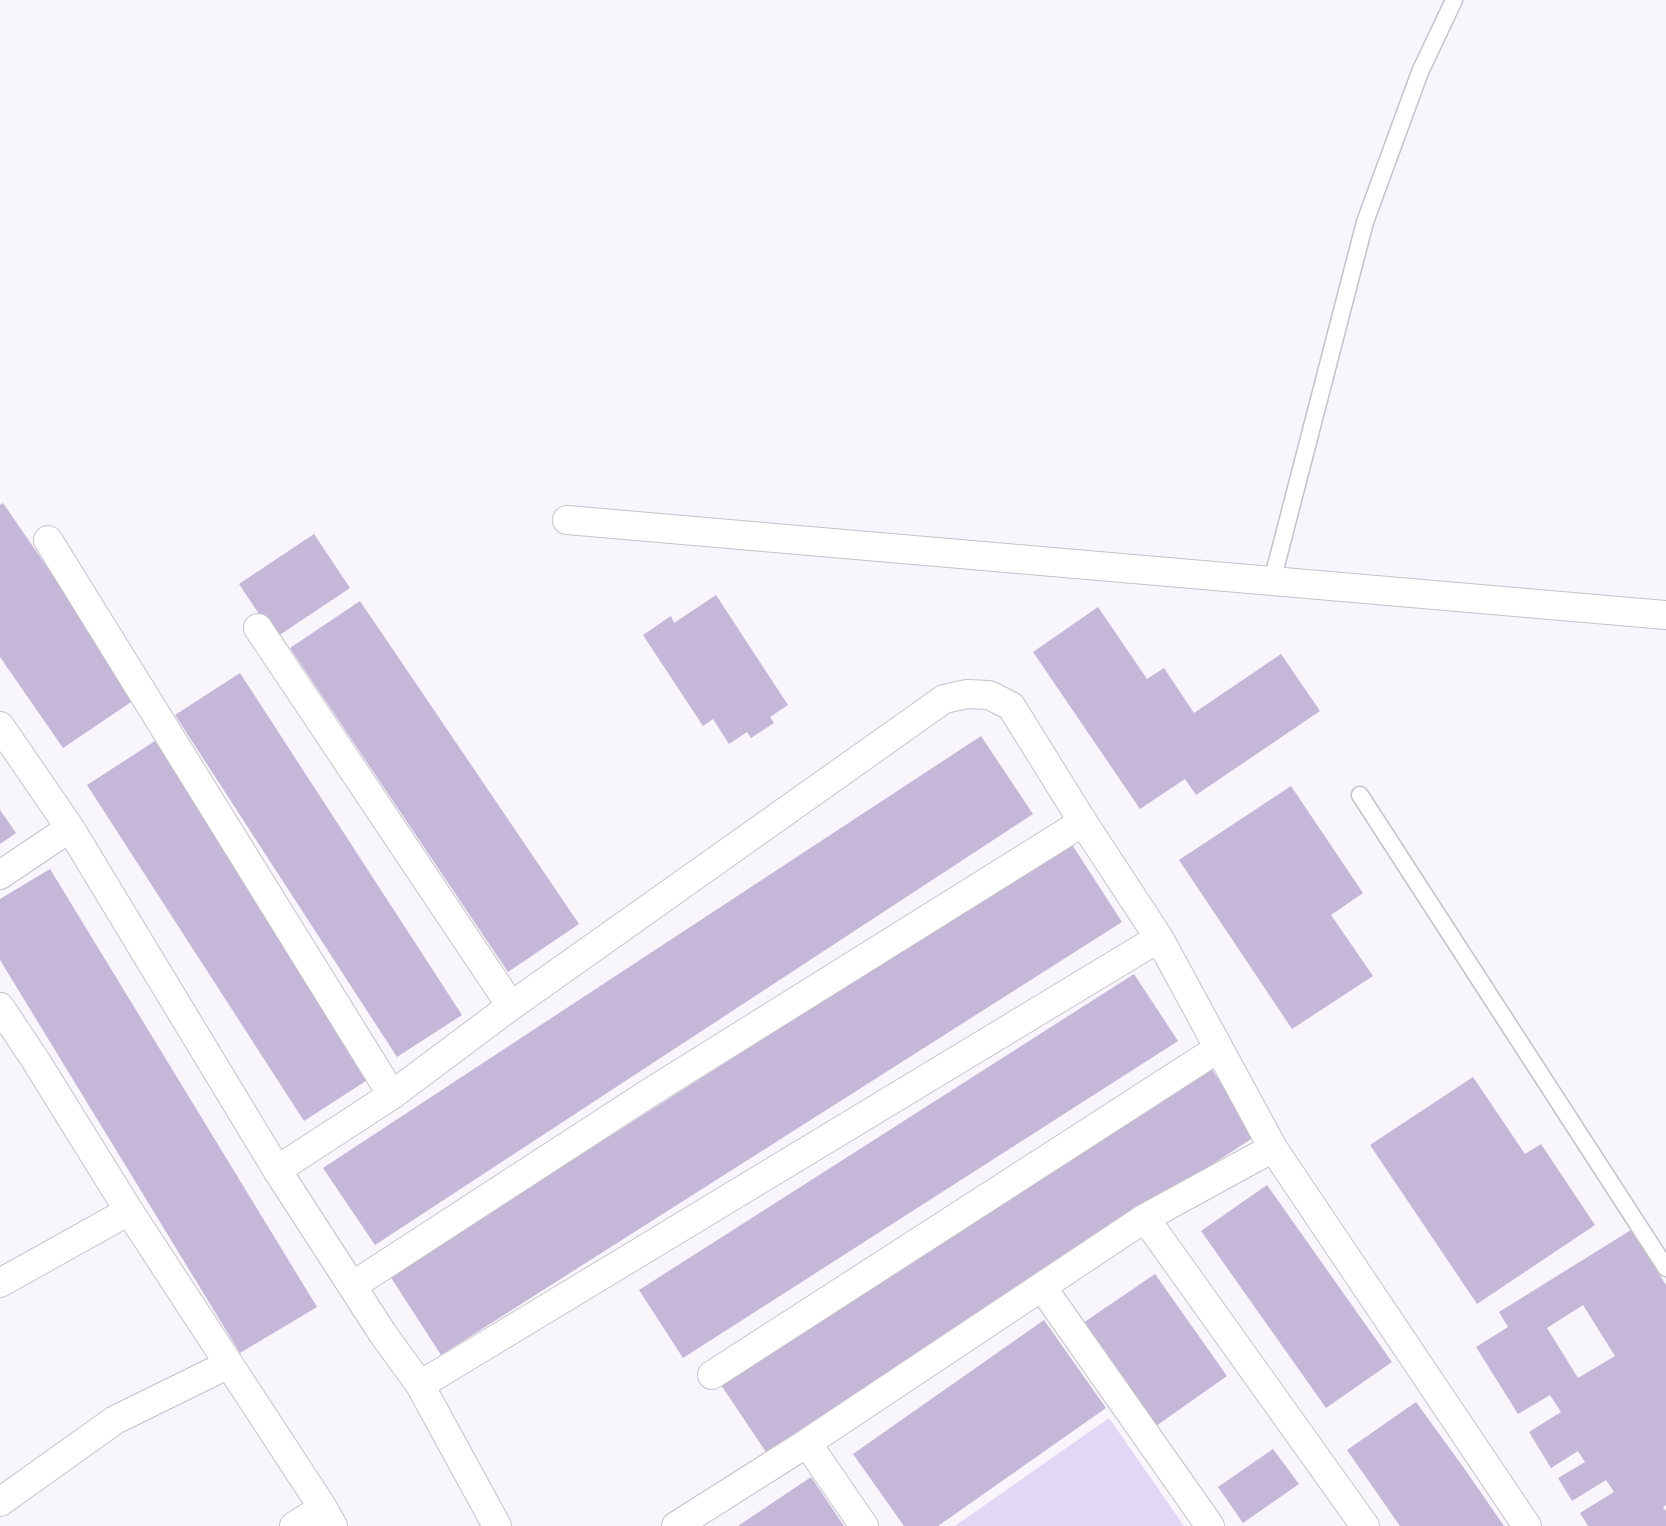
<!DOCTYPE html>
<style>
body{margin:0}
canvas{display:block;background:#f8f5fd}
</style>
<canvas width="1666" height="1526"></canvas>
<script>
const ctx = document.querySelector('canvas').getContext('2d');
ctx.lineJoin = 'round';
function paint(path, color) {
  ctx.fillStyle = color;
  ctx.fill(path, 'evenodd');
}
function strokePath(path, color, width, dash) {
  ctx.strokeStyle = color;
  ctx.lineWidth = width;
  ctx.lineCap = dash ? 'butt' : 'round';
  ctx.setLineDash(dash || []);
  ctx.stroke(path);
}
const green = new Path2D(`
 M1109,1418L1184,1526H955Z`);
const building = new Path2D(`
 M3,503L137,698L63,748L0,657V505Z
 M314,534L350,588L275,638L239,584Z
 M716,595L788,705L770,717L774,723L751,738L747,732L729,744L713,719L703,726L643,635L671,616L674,623Z
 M360,601L579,924L508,972L290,648Z
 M1098,607L1147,679L1164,668L1194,713L1281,654L1320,711L1196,795L1185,779L1140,809L1033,652Z
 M240,673L462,1015L397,1057L175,715Z
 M981,736L1033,814L375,1245L323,1168Z
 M155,741L372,1077L304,1121L87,785Z
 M1291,786L1363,893L1331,915L1373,976L1292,1029L1179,860Z
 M0,810L16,833L0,844Z
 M1071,843L1122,922L441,1355L390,1276Z
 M50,869L317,1307L240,1353L0,960V899Z
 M1134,974L1178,1041L683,1358L639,1290Z
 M1209,1065L1256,1136L766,1452L719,1382Z
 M1473,1077L1525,1154L1541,1144L1595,1225L1477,1304L1370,1145Z
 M1267,1185L1392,1362L1326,1408L1201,1231Z
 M1631,1230L1666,1285V1505L1663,1507L1666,1511V1526H1588L1580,1513L1614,1492L1606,1480L1572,1501L1558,1478L1585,1462L1578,1451L1551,1468L1529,1432L1561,1412L1550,1395L1518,1414L1476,1347L1508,1327L1499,1312ZM1583,1305L1615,1356L1578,1378L1547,1328Z
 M1155,1274L1227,1376L1156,1426L1083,1323Z
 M1044,1320L1106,1408L938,1526H904L853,1454Z
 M1416,1402L1466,1471L1504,1526H1400L1347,1450Z
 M1273,1449L1299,1484L1243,1523L1218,1487Z
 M811,1477L844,1526H738Z`);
const service = new Path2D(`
 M1272,581L1365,222L1420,72L1454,0
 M1360,795L1666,1268`);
const minor = new Path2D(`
 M567,520L1666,615
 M48,540L392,1095
 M258,628L511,1006
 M0,726L70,828L277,1170L383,1334L420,1385L497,1526
 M0,875L70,828
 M0,1007L36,1061L129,1211L323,1508L333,1526
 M277,1170L392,1095L511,1006L944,699L967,694L989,695L1011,706L1083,822L1159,938L1273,1148L1527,1526
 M1145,1218L1365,1526
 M0,1283L129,1211
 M352,1286L649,1093L1083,822
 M1042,1287L1210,1526
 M712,1375L1219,1048
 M420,1385L1159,938
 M807,1443L864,1526
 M0,1502L115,1420L229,1364
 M294,1526L323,1508
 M676,1526L807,1443L1145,1218L1273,1148`);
paint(green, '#e3d7f6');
paint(building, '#c4b7d8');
strokePath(service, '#c5c2c9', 19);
strokePath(minor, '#c5c2c9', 30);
strokePath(service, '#fff', 16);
strokePath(minor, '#fff', 28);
</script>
